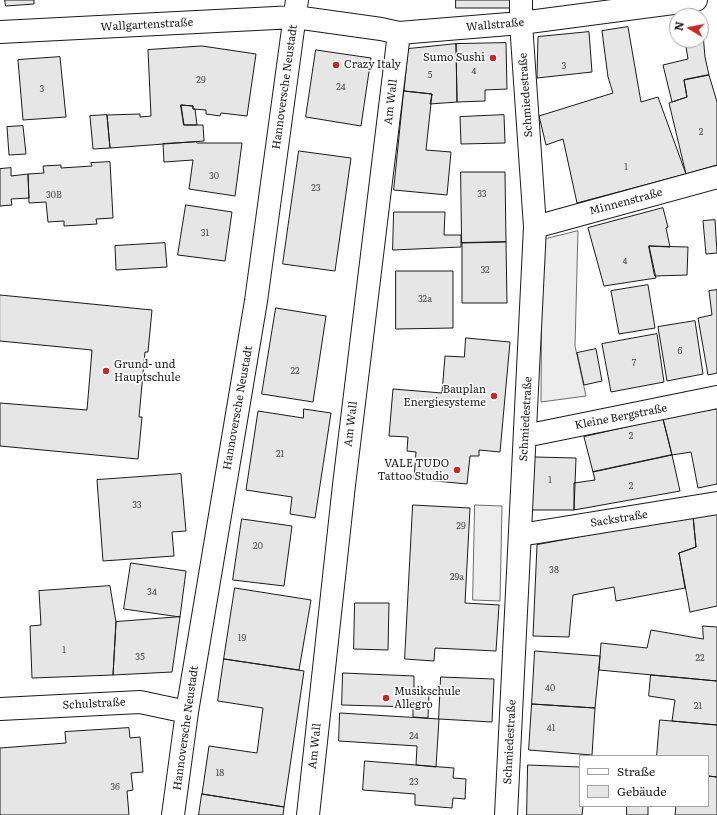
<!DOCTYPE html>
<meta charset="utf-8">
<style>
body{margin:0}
#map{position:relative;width:717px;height:815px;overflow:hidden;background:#fff;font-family:Literata,serif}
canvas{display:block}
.legend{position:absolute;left:579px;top:755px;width:130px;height:52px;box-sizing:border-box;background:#fff;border:1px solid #a3a3a3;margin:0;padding:5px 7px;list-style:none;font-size:12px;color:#1a1a1a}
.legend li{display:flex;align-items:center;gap:8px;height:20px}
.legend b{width:20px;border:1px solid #a3a3a3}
.north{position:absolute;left:669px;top:8px;width:40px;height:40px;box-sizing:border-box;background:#fff;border:1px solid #a3a3a3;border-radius:50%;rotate:280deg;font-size:11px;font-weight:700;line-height:16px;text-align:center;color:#1a1a1a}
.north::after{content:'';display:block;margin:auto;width:14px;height:18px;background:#c62828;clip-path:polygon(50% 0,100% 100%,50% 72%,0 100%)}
</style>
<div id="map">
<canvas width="717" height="815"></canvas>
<ul class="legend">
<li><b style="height:5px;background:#fff"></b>Straße</li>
<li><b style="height:11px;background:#e6e6e6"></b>Gebäude</li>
</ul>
<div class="north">N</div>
</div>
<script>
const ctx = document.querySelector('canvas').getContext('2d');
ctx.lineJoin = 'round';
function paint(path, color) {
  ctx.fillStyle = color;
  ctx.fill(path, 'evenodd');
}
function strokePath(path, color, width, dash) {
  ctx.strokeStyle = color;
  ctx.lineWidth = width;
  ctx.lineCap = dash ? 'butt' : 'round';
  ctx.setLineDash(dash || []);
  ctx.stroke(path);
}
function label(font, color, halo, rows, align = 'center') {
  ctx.font = font + ' Literata,serif';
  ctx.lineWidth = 3;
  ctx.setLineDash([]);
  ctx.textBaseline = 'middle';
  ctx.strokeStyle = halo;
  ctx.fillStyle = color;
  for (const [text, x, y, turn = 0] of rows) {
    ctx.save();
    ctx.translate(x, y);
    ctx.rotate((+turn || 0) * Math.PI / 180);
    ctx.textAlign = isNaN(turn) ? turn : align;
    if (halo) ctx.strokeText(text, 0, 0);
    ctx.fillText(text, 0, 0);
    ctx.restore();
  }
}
const built = new Path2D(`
 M578,231L575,346L586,396L541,402L542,240Z
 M475,505L502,506L500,601L473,600Z`);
const building = new Path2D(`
 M5,0H34V4L6,6Z
 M456,0H510V8H456Z
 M628,27L641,102L658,97L686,174L577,203L563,139L546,145L539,116L613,93L608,77L602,31Z
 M589,32L592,72L537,78L538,37Z
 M701,34H703L705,57L709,75L684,80L687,97L672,102L663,65L688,59L685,40H701Z
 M506,43L507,89L485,90V101L457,102L456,44Z
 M456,44L457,102L430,104L432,94L404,91L408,49Z
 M202,46L256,54L247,116L221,113L220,116L206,114V110L193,109V106L181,105L184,125H203L204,141L110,148L107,115L140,114V117L151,116L148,50Z
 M316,50L371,58L361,126L306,117Z
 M60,57L66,117L23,120L18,60Z
 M709,75L717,102V165L686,174L669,103L687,97L684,80Z
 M404,91L432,94L426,150L451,152L447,195L394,190Z
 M181,105L193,106V109H195L197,125H184Z
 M107,115L110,148L93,149L90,116Z
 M504,115L505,143L461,144L460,117Z
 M23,126L26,154L9,155L7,127Z
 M196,142L197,143H242L235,196L189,189L193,160L164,162L163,144Z
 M299,151L351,158L335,271L283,264Z
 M110,162L113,218L96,219L97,224L64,226V221L48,222L46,202L29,203L28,174L44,173L43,166L61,165V168L92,166L91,163Z
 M11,168V176L28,174L29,198L11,199L12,205L0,206V169Z
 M461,172H505L506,242L462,243Z
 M186,205L232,212L225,261L178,255Z
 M663,208L668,227L666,228L670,247L649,246L656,278L604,286L588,228Z
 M394,212H445L444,235H461V247L393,250Z
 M715,220L717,253L706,254L703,221Z
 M506,242L507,303H462V243Z
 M165,243L167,267L116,270L115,246Z
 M649,246L688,247L687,275L655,276Z
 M396,271H453V328L396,329Z
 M648,285L655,328L619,334L611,291Z
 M717,290V373L708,375L698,318L712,315L709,291Z
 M0,295L152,310L148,352H145L139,417H142L138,459L0,446V403L87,410L92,350L0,341Z
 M276,308L326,316L313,402L262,394Z
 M695,321L703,374L667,381L658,327Z
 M657,334L664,382L611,392L602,344Z
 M466,338L510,342L500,452L479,450V456H470L467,484L414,479L416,452L407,451L408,437L389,436L393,389L442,393L445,356L464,357Z
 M596,349L602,381L584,385L577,353Z
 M304,409L331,413L315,518L290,514L292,497L246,490L258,411L303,418Z
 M717,409V484L698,488L691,452L672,455L663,419Z
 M663,419L672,455L593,472L584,437Z
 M672,455L680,491L574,510V483L595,480L593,472Z
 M535,457L576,458L574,510H531Z
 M181,474L186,531L172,532L174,556L103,561L97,480Z
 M413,505L470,508L465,603L499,605L496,651L435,648L434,661L405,659Z
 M717,512V606L690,612L679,553L696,547L693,516Z
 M693,516L696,547L679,553L685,588L616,601L614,587L573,595L569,637L533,636L537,545Z
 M242,519L292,526L284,586L233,580Z
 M131,563L186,571L180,617L124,609Z
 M110,586L116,622L113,675L32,678L30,626L41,625L39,591Z
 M235,588L311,600L299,670L224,659Z
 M355,603H389L388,650L354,649Z
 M180,617L172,672L113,675L116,622Z
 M703,626L717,627V681L599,670L601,643L647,648L651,630L703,639Z
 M535,651L600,656L595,708L532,704Z
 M224,659L304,671L284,807L202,794L209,746L257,753L263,708L218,701Z
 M343,673L414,676V691L429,692L428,718L413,717V707L342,705Z
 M651,675L717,681V725L672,721L675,700L649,696Z
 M441,677L494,679L492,722L439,719Z
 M532,704L595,708L592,755L529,750Z
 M340,713L439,719L436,767L416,765L417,746L339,741Z
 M660,720L717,725V777L708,776V756H657Z
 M129,728L130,738L140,737L143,772L131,773L133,790L127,791L129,815H0V748L66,743L65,732Z
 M365,761L454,768L453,778L466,779L465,799L453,798L452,808L415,805V794L363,790Z
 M528,765L580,767V806H583L582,815H527Z
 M708,776L717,777V815H675L676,806H708Z
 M202,794L284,807L283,815H199Z
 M627,806H648V815H627Z`);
const minor = new Path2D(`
 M0,32L295,17L381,29L399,33L521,23L696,0
 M535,227L717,177
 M525,436L717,397
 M520,535L717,503
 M0,709L140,702L187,712
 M173,815L187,712L256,301L297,0
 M308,815L344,485L399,33
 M506,815L535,227L521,23V0`);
const markers = [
 [493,58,4,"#c62828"],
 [336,65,4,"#c62828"],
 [106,371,4,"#c62828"],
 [494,396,4,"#c62828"],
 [457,470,4,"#c62828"],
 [386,698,4,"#c62828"]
];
const numberNames = [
 ["3",564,66],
 ["4",474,71],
 ["5",430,75],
 ["29",201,80],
 ["24",341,87],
 ["3",42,89],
 ["2",701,132],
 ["1",626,167],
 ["30",214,176],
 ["23",316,188],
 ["33",482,194],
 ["30B",54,195],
 ["31",205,233],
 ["4",625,261],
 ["32",485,270],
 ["32a",425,299],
 ["6",680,351],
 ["7",634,363],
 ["22",295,371],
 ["2",631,436],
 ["21",280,454],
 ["1",550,480],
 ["2",631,486],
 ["33",137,505],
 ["29",461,526],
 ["20",258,546],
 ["38",554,570],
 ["29a",457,577],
 ["34",152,592],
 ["19",242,638],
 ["1",64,650],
 ["35",140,657],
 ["22",700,658],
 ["40",550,688],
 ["21",698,706],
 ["41",551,728],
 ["24",414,736],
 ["18",220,773],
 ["23",414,782],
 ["36",115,787]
];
const streetNames = [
 ["Wallgartenstraße",147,25,-3],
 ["Wallstraße",495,25,-5],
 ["Hannoversche Neustadt",285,87,-82],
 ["Schmiedestraße",526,95,-94],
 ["Am Wall",391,102,-83],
 ["Minnenstraße",626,202,-15],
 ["Hannoversche Neustadt",238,408,-80],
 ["Kleine Bergstraße",621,417,-11],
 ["Schmiedestraße",526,419,-87],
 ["Am Wall",351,424,-83],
 ["Sackstraße",619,519,-9],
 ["Schulstraße",94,704,-3],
 ["Hannoversche Neustadt",186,728,-82],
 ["Schmiedestraße",510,742,-87],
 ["Am Wall",315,746,-84]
];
const poiNames = [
 ["Sumo Sushi",485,58],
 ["Crazy Italy",344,65,"left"],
 ["Grund- und",114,365,"left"],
 ["Hauptschule",114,378,"left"],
 ["Bauplan",486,390],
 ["Energiesysteme",486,403],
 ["VALE TUDO",449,464],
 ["Tattoo Studio",449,477],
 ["Musikschule",394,692,"left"],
 ["Allegro",394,705,"left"]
];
paint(built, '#ededed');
strokePath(built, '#6a6a6a', 1);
paint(building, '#e6e6e6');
strokePath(building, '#1a1a1a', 1);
strokePath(minor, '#1a1a1a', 24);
strokePath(minor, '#fff', 22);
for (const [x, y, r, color] of markers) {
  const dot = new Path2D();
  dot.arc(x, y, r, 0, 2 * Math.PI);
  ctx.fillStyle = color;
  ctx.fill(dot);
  strokePath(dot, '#fff', 1.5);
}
label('9px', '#4d4d4d', null, numberNames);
label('11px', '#1a1a1a', '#fff', streetNames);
label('11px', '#1a1a1a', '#fff', poiNames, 'right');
</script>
